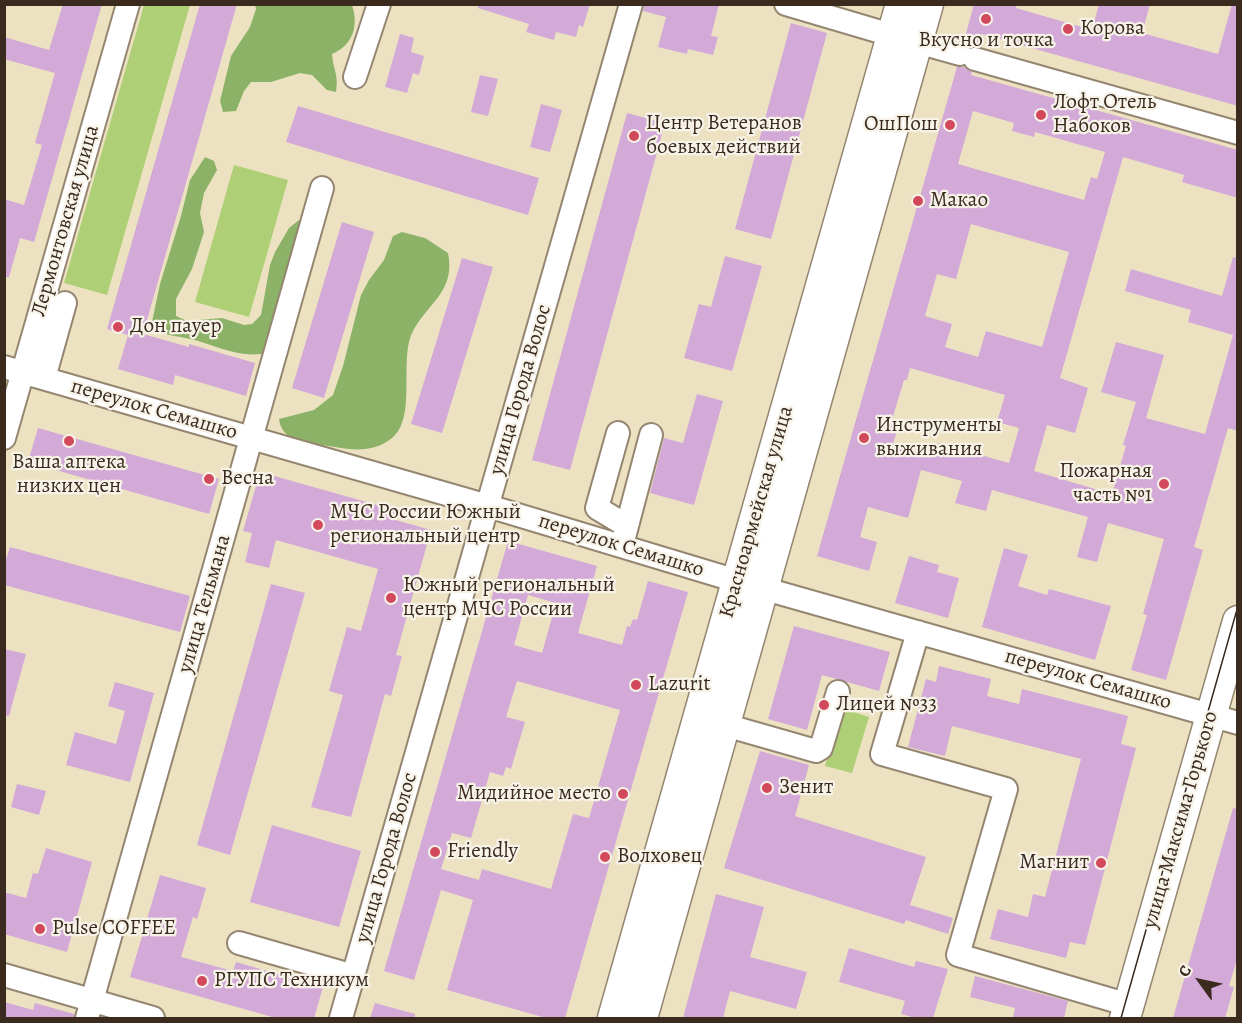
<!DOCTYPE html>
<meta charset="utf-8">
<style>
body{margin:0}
#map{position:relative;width:1242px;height:1023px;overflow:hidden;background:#ece2c2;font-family:Alegreya,serif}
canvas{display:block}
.frame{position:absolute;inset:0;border:6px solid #3b2a1e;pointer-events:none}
.north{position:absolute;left:1170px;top:951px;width:60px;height:60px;-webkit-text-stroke:4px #f7f3e8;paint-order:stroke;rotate:303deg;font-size:16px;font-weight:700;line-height:24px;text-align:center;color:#3b2a1e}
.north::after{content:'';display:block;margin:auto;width:21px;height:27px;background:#3b2a1e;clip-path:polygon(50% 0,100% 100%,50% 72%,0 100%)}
</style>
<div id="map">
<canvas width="1242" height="1023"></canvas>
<div class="frame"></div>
<div class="north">С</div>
</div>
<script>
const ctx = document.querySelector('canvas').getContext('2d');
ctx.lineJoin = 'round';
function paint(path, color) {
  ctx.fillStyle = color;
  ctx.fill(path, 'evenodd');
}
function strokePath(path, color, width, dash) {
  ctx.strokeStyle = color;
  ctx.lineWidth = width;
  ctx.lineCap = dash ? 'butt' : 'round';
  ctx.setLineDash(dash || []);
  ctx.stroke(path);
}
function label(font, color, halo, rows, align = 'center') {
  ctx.font = font + ' Alegreya,serif';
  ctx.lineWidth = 4.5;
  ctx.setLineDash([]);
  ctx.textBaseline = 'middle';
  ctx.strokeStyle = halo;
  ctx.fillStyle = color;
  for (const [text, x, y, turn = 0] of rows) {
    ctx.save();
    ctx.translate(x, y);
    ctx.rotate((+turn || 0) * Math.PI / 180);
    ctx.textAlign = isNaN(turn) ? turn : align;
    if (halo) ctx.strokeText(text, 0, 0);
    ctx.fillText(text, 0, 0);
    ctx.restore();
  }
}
const green = new Path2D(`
 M144,5H190L107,295L64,283Z
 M234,165L288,180L249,317L195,302Z
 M842,708L869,717L852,773L825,766Z`);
const forest = new Path2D(`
 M255,5H352C359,26 353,45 332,54C333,69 339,75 336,92L327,90L312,75L300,73L271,82H251L244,91L236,111L223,112L220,101L231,56L250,27L256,9Z
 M205,157L214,161L217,170L204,193L200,213L204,232L192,269L176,299V316L187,321L222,318L244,325L252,324L261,315L270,265L275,252L289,228L299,220L301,233L270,352C244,360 219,347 195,340C179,336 170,337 153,329L152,322L160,284L181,216L190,180Z
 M402,232L425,238L448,253C456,292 427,303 412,333C399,362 417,418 392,438C367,458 340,446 312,444C297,443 281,436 279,419L314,410L333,395L343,366L361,295L369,280L384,260L393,236Z`);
const building = new Path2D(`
 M63,4H102L34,242L20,238L9,277H4V199L24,205L42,145L35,143L55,73L4,59V37L49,50Z
 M200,4H237L143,334L189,347V344L255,363L246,396L175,375L173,385L118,369L128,335L107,329Z
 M478,4H590L583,27L579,25L576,37L556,32L554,40L526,32L529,24L478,8Z
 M644,4H719L711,36L718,37L713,55L688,49L687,54L658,47L666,17L643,11Z
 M974,4H1017L1016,8L1092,30L1099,4H1150L1142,33L1218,54L1232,4H1238V106L982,34L979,46H971L964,41Z
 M791,23L827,33L771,239L735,229Z
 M400,34L414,38L411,52L424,56L419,75L413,73L407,93L385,87Z
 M957,67H964L972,72L971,75L1238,150V198L1182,182L1184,175L1123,157L1060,378L1088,388L1075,433L1047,425L1034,471L1112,494L1126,446L1123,445L1136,402L1101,392L1116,342L1164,355L1146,418L1205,434L1233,335L1188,322L1191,310L1125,291L1131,269L1222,296L1233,257L1238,258V431L1228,428L1194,547L1203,550L1166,680L1131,670L1147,615L1143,614L1164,539L1108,523L1097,562L1077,557L1088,517L992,490L986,511L955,503L962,481L921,470L908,518L868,507L860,537L877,542L869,571L817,556ZM973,111L1014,123L1012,131L1034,137L1035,132L1105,152L1097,179L1091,177L1084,200L958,164ZM971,224L1069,252L1042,347L986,331L978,357L945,347L952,324L925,316L937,274L956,279ZM910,368L1005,395L997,422L1019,428L1009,463L938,443L934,456L893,444L899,425L891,423L904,380H907Z
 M480,75L498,79L488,116L471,112Z
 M541,104L562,110L550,152L530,147Z
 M298,106L539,178L528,215L286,142Z
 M627,113L665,123L570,470L532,460Z
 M342,222L374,232L324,398L292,388Z
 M725,256L762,266L732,371L684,358L699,304L711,307Z
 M462,258L493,267L442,433L411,424Z
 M697,394L723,401L694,505L650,493L664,438L683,443Z
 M38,428L219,479L209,514L28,462Z
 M260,472L395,510L392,519L431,530L396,655L402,656L391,696L385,694L351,817L311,807L343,695L329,691L347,627L361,631L378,569L276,540L269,568L245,562L252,533L243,531Z
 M508,541L597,566L578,633L622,645L627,626L630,627L633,619L637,620L648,581L688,592L565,1018H546L447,990L473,900L441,890L414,980L384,971ZM528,595L556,603L542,653L514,645ZM517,681L620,710L589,818L573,814L551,889L482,869L479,880L441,869L452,833L471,838L490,772L503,776L506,767L511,769L525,722L506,717Z
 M10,547L190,596L180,632L4,585V566Z
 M1004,548L1028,555L1018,586L1047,595L1049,589L1111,606L1095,660L982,627Z
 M909,556L939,565L937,572L959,578L948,618L895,603Z
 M271,584L305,593L230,855L197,845Z
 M794,626L890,652L879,691L822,675L807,730L768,719Z
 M4,649L26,654L9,716L4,715Z
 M939,666L991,679L987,696L1019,704L1022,689L1128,716L1121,744L1136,748L1104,872L1085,945L1070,942L1066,958L990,939L998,909L1028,917L1033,894L1045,897L1081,759L952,726L945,756L908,747L926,679L936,682Z
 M115,682L154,693L130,782L66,765L75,732L116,744L125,711L108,706Z
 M760,751L809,765L795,816L926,857L910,905L953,918L948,934L906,920L904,924L724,868Z
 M17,784L46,791L39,815L11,807Z
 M1233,808L1238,809V956L1229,986L1234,987L1225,1018H1173Z
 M272,825L361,851L339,927L250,902Z
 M46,848L92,862L67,952L4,934V892L26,898L33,873L38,874Z
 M160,875L206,888L197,919L193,917L181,957L233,971L236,962L323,987L314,1018H276L130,977Z
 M716,894L764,907L750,957L807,972L796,1009L730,991L723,1018H683Z
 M849,948L914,967L916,961L948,969L933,1018H916L901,1014L905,1001L839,982Z
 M975,976L1068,1001L1064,1018H1013L1015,1008L970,997Z
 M4,1002L33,1010L35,1003L74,1014V1018H4Z
 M375,1003L415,1014V1018H370Z`);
const minor = new Path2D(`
 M786,4L891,35
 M917,42L960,54
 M975,59L1238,133
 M355,77L379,4
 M4,367L488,506L737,581L1238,723
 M44,378L65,303
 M618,433L597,508L627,526
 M4,438L128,4
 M622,545L651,435
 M918,632L882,754L1006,789L958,955L1129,1005
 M725,725L816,751L821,748L838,692
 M239,943L354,976
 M4,975L153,1018
 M87,1018L322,188
 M341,1018L631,4`);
const major = new Path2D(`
 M613,1018L901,4
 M642,1018L928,4
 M1125,1018L1238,621`);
const tram = new Path2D(`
 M1121,1018L1238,606`);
const markers = [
 [986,19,6,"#d1495b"],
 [1068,29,6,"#d1495b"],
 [1041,115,6,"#d1495b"],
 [950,125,6,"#d1495b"],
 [634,136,6,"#d1495b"],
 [918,201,6,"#d1495b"],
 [118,327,6,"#d1495b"],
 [864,438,6,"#d1495b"],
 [69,441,6,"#d1495b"],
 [209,479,6,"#d1495b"],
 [1164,484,6,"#d1495b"],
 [318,525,6,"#d1495b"],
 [391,598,6,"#d1495b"],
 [636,685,6,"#d1495b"],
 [824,705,6,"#d1495b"],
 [767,788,6,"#d1495b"],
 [623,794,6,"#d1495b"],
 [435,852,6,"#d1495b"],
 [605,857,6,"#d1495b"],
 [1101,863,6,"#d1495b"],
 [40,929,6,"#d1495b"],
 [202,981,6,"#d1495b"]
];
const poiNames = [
 ["Корова",1080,29],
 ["Вкусно и точка",986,41,"center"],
 ["Лофт Отель",1053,103],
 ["Набоков",1053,127],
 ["Центр Ветеранов",646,124],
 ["боевых действий",646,148],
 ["ОшПош",938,125,"right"],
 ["Макао",930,201],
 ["Дон пауер",130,327],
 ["Инструменты",876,426],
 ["выживания",876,450],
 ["Ваша аптека",69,463,"center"],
 ["низких цен",69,487,"center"],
 ["Пожарная",1152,472,"right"],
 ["часть №1",1152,496,"right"],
 ["Весна",221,479],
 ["МЧС России Южный",330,513],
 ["региональный центр",330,537],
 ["Южный региональный",403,586],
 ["центр МЧС России",403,610],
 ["Lazurit",648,685],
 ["Лицей №33",836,705],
 ["Зенит",779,788],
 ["Мидийное место",611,794,"right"],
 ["Friendly",447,852],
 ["Волховец",617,857],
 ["Магнит",1089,863,"right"],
 ["Pulse COFFEE",52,929],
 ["РГУПС Техникум",214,981]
];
const streetNames = [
 ["Лермонтовская улица",66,221,-74],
 ["улица Города Волос",521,390,-74],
 ["переулок Семашко",154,410,16],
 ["Красноармейская улица",757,512,-74],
 ["переулок Семашко",621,546,17],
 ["улица Тельмана",205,604,-74],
 ["переулок Семашко",1088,680,16],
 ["улица Максима Горького",1181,820,-74],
 ["улица Города Волос",387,858,-74]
];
paint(green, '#afcf76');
paint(forest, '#8bb267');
paint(building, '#d3a9d8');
strokePath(minor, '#948670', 26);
strokePath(major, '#948670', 33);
strokePath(minor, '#fff', 22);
strokePath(major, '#fff', 30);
strokePath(tram, '#3b2a1e', 1.5);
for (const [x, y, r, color] of markers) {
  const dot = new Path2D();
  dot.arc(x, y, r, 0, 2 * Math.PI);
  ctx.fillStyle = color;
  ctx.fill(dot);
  strokePath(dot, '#f7f3e8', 2);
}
label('21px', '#3b2a1e', '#f7f3e8', poiNames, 'left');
label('21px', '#3b2a1e', '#f7f3e8', streetNames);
</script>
